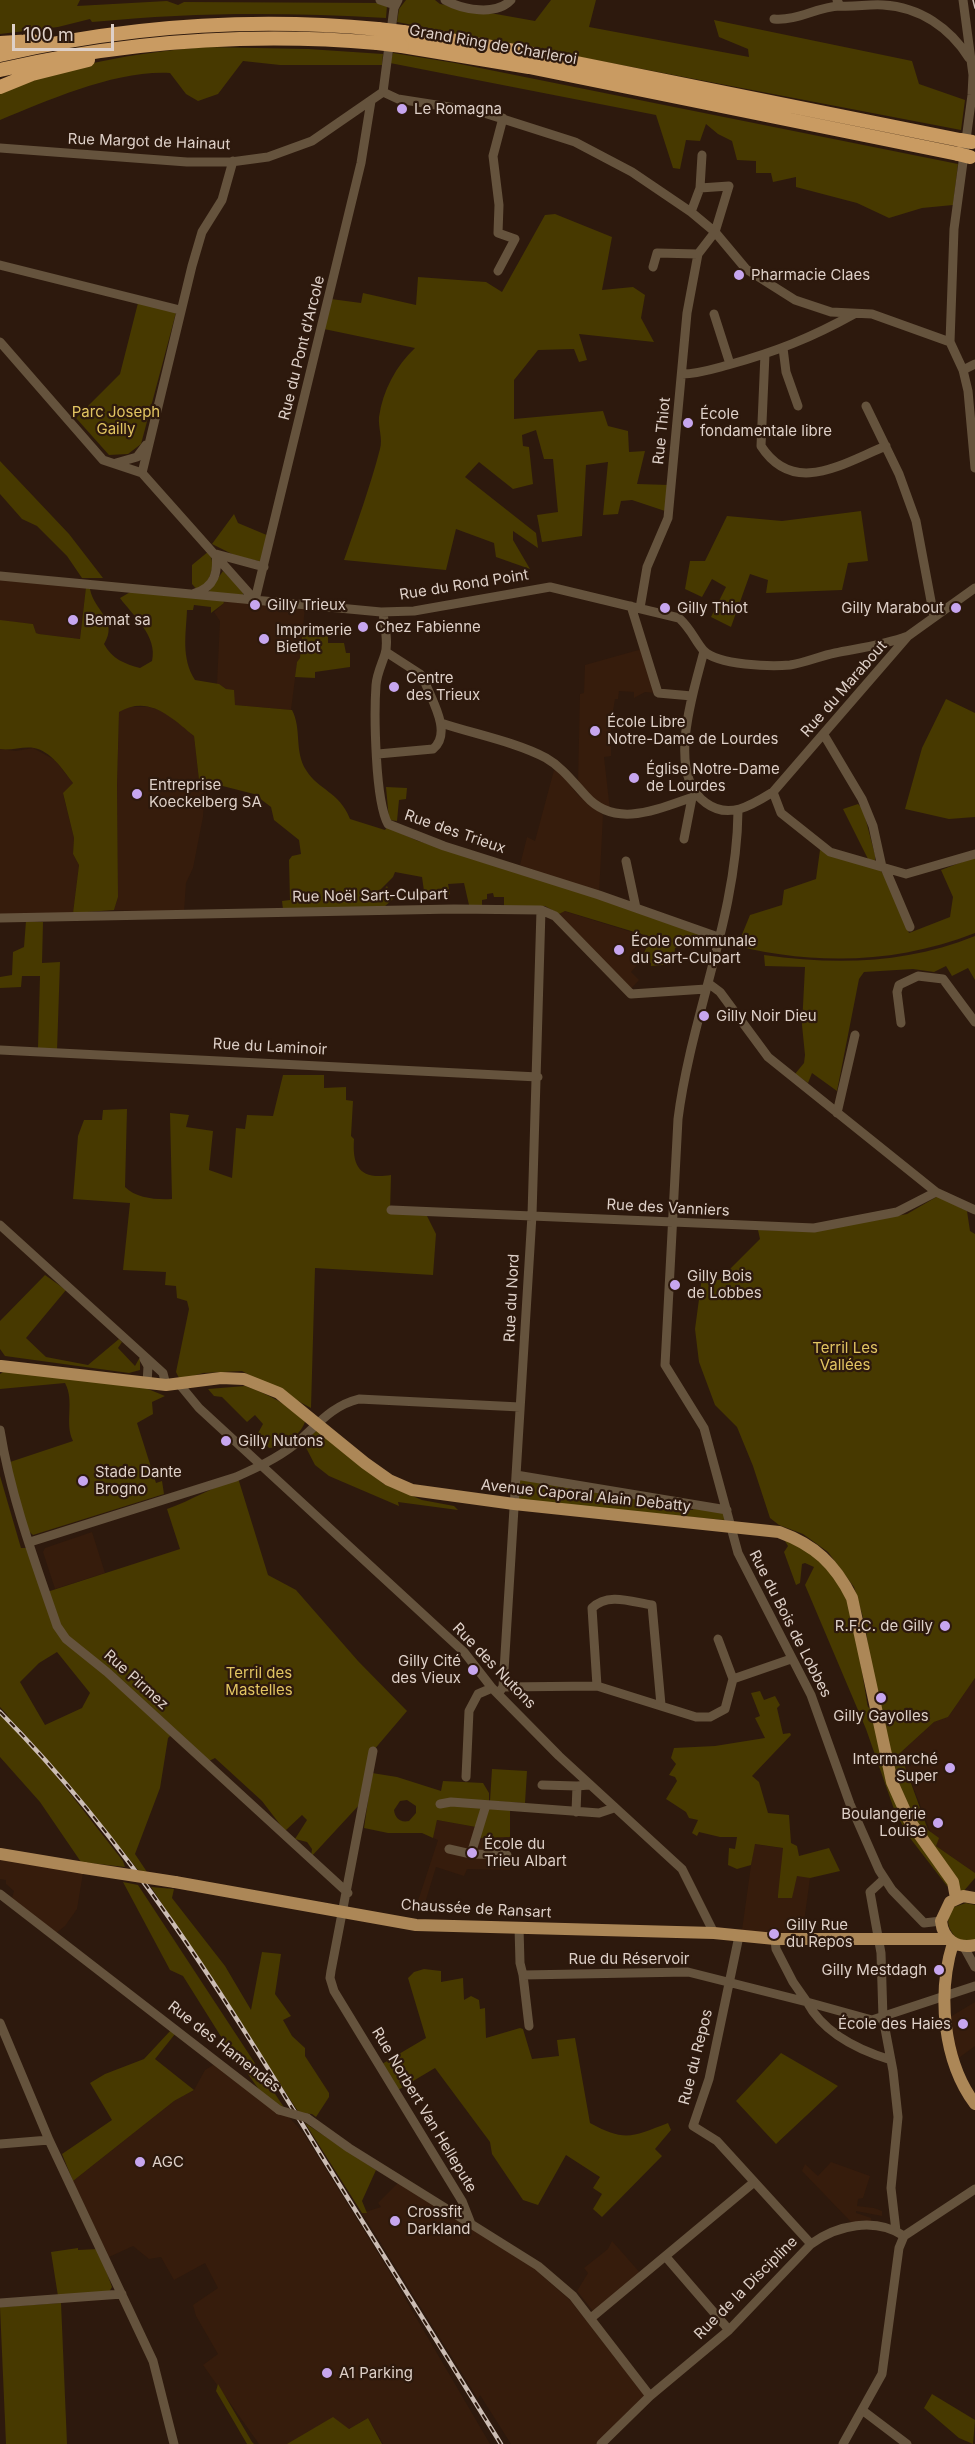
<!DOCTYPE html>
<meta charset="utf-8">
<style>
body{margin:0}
#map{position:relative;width:975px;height:2444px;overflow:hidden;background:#2d190d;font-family:Inter,sans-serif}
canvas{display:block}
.scale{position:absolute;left:12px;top:24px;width:102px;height:27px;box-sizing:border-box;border:3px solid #ded0c8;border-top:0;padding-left:8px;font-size:18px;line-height:21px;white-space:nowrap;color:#ded0c8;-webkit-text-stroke:4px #2d190d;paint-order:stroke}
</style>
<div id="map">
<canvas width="975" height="2444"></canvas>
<div class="scale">100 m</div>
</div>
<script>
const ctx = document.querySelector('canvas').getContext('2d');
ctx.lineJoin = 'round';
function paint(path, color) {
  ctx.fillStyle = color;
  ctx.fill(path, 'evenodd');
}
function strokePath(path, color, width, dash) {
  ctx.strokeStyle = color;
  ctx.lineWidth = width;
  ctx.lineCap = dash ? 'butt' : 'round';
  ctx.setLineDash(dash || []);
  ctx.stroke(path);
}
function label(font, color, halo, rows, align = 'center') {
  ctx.font = font + ' Inter,sans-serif';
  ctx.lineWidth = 4.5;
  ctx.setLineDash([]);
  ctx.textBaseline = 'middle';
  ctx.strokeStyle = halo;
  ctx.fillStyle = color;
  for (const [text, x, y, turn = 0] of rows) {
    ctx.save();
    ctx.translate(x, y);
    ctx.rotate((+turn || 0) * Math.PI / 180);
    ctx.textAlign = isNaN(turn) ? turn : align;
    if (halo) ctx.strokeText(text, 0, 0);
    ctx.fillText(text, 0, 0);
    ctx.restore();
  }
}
const built = new Path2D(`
 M0,579L86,587L80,639L39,634L36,633L33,624L0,621Z
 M223,600L305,607L300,659L297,663L291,710L235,705L226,689L217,684L220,621L214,612L224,603Z
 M642,649L656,693L645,692L634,698V692L619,691L618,699H615L611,723V756L604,757L610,810L596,802L578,782L580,694L584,693L585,665Z
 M126,707H149L166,712L194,736L199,780L205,782L203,817L193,868L186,883L184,912L114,910L118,897L117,785L119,711Z
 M33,748L55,760L73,783L63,794L74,838L73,854L79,865L73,913L0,915V749L16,751Z
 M554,770L562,775L578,795L603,815L599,895L520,865L527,837L535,841Z
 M564,911L651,938L640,962L631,972L639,980L630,990L559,914Z
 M92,1532L105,1573L55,1589L43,1552L45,1548Z
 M975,1678V1873L936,1846L900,1753L934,1722L948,1717Z
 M437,1820L476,1827L479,1838L510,1837V1870L467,1869L464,1876L436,1867L422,1913L415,1910L438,1840L433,1838Z
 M754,1844L788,1849L797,1846L794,1873L810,1878L802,1937L742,1930Z
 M0,1859L83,1873L77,1909L65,1926L56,1933L12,1898L14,1891L6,1884V1880L0,1879Z
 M975,2002V2046L956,2060L950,2017Z
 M215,2064L276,2112L289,2117L304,2134L389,2271L490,2444H383L368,2418L349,2429L287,2444H259L203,2365L218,2354L196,2316L193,2305L218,2288L205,2263L174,2280L161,2257L149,2259L133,2246L109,2257L73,2181L174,2101L194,2090L205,2070Z
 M831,2162L870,2176L863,2198L858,2199L857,2206L874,2208L882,2211V2216L856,2211V2213L871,2218V2222L862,2220L852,2223L802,2171L805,2164L818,2176Z
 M398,2183L530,2265L571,2301L645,2396L596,2444H511L480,2395L478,2399L362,2213L381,2207L378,2203Z
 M612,2241L642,2275L593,2311L577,2291L588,2273L584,2268L608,2249Z`);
const green = new Path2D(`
 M0,0H80L77,6L167,1L178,5L184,2L382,3L387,6L386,18C284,12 193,12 92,22L90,19L58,27L0,34Z
 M406,0H435L440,4L535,21L551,0H596L589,27L749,57L748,49L719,37L714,20L912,61L919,84L965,100L961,130L397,22L399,9Z
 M205,47L308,49L383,54L382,65H280L243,61L218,94L198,101L186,94L170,73C116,70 49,100 0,120V94C66,64 134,53 205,47Z
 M393,53L455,63L958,164L953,205L922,208L889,218L857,203L796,187V177L773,182L771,173H756V161L737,160L732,141L718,134L706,124L700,141L686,140L680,169L673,168L656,115L390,63Z
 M555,214L612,237L602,290L633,287L645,295L641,318L654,342L579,334L587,360L579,362L574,349L538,350L514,380V419L603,411L608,426L628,431L629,452L645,451L637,484L669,485L665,511L632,500L621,501L618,514L603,515L608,462L586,465L582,536L542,542L537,515L558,512L553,459H544L536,430L522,435L523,446L529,447L533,484L513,489L479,462L465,477L536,533L538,548L513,531V540L530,569L496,557L494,543L456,529L446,570L344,560C357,523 370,487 380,449C383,439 378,427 379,417C383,390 396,366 415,348L324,329L331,299L361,303L363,293L416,305L418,277L486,282L502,292L545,215Z
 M139,299L177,309L141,444L128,454L109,455L76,418L120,374Z
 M0,461L69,534L103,578H82L67,556L37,526L22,519L0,494Z
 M861,511L868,561L848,563L842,590L766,593L768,580L750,574L731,627L711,617L726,587L712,579L702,597L685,589L690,561H705L727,516L782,521Z
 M234,514L238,523L269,536L263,562L236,556L212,544Z
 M209,551C216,568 211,578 199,592L192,584V565Z
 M223,571L243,591V595L208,593Z
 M86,587L90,589C94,611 119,620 104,644C112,659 125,664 140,668L152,661C158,636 133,616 120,598L132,591L223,600L224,603L211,613V607L194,605L193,610H187C186,634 181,658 195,680L219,684L226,689L234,690L235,705L292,710C302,729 294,751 306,770C319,791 339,791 350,819L385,830L387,827L418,841L508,866L708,937L706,944L698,943L675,948L673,964L651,966V963L640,962L651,937L565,911L559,914L545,906H504V897H494L493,893L487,894V899L482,900V906L469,905L464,883L448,884L450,894L425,898L422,877L395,872L393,877L378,892L380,894L387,886L393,899L384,907L283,909L282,901L290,900L289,860L292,856L301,854L299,840L274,820L271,807L254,794L199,780L194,736C172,718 149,694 119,712L117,785L118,897L114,910L73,913L79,865L73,854L74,838L63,793L73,783C63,770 51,751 34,748C23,746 11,751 0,749V620L33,624L36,633L39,634L80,639Z
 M303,625L328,630V643H344L346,653H350V667L315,672V678L295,677L297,662L300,658Z
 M946,699L975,713V817L949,819L905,809L922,748Z
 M386,787L407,788L406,799L399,800L397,821L389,820Z
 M858,804L863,809L875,855V863L869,861L843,809Z
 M820,850L880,869L892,889L909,933L950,917L953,897L941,870L975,857V933C890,966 807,965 720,942L722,937H741L750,915L782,905L784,890L816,879Z
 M26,921L43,922L42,963L60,962L57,1051L38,1048L40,976H22L21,987L0,988V977L12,975L13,952L24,947Z
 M975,936V980L968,968L952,976L946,966L934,972L913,969L864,972L859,979L837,1091L812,1073L808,1083L795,1074L804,1063L805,1055L802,1025L805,967L765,966L764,955C836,965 906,964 975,936Z
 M283,1075H324V1088L346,1087V1100L353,1101L351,1136L354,1139C352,1167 360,1180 391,1175L390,1212L426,1214L436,1234L433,1275L315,1268L311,1408L242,1371L203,1373L180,1380L176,1372L189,1309L187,1301L177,1298L176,1286L165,1285L166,1272L123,1270L130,1203L73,1199L78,1136L84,1120H102L103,1110L127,1109L125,1187C136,1198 156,1200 172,1199L170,1113L189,1115L186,1127L213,1131L209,1170L232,1178L236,1128L245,1129L247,1115L273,1116Z
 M938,1196L967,1211L970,1231L975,1234V1678L948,1717L934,1722L900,1753L928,1830L939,1838L936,1846L975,1873V1878L962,1893L894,1788L880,1734L865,1624L854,1587L828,1552L803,1534L779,1525L770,1518L753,1466L737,1427L715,1405L699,1362L695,1329L702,1277L719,1280L760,1239L758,1230L817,1231L907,1214Z
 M45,1275L66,1290L26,1338L46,1357L88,1365L119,1339L122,1342L118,1348L135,1366L140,1357V1370L129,1373L5,1356L0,1349V1321Z
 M6,1370L143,1387L165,1396L152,1402L153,1414L137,1423L156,1483L162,1481L164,1494L33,1535L24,1527L7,1463L73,1441C64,1423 75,1401 65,1383L0,1389V1374Z
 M245,1386C268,1394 288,1404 305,1422C300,1436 283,1447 269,1448L257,1435L263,1424L255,1415L247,1422L222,1397L214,1396L208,1389Z
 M314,1427L384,1484L422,1500L454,1506L458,1510L398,1502L399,1506L329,1476L315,1465L301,1438Z
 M0,1476L21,1548H28L47,1592L180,1549L167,1509C192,1500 213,1487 238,1478L268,1575L296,1590L358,1661L407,1711L373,1751L360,1804L311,1857L312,1849L307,1842L295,1839L307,1820L302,1815L285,1831L262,1801L215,1758L209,1761L174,1732L168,1738L160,1788L135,1854L147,1872L138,1870L89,1809L14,1722L123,1861L125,1867L81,1862L40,1802L0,1757V1710L11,1719L0,1707ZM57,1652L90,1693L82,1708L45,1725L20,1682L39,1663Z
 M519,1479L654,1499L653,1509L693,1510V1508L725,1512V1520L518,1501Z
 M782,1536C797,1542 825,1561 835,1573C851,1590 863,1679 868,1707L872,1710L885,1774L951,1887L947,1886L910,1838L895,1812L866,1729L805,1585L814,1567L805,1563L802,1564L800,1583L796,1585L784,1552L788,1546Z
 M760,1691L764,1700L775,1696L780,1705L777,1708L783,1734L790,1733L791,1735L752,1776L759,1782L768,1813L789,1815L791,1843L797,1846L799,1856L829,1848L840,1871L810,1878L797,1876L792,1898H778V1895L783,1848L755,1844L751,1865L737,1869L728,1865L729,1848L735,1849L737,1837H720L699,1832L697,1836L692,1833L698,1820L689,1818L686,1812L666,1799L677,1781L675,1777L669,1775L676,1764L671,1758L674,1748L715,1746L765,1738L755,1718L760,1716L751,1693Z
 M492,1769L527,1771L525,1803L490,1801Z
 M372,1773L397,1777L441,1791L443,1781L483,1783L489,1793V1804L510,1809V1837L478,1838L476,1827L437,1820L433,1838L422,1833H388L364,1828ZM407,1800L416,1806V1813L409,1821C400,1823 395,1818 394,1810L400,1801Z
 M123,1882L138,1885L285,2109L265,2098L220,2035L183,1976L170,1970Z
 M151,1887L174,1889L172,1898L225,1966L251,2010L262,1952L281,1954L275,1994L291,2016L283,2020L292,2036L305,2048V2056L329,2093V2097L316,2117L312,2114L299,2113Z
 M966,1903L975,1905V1940H958C948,1929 944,1920 954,1907Z
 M424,1969L441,1971V1982L463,1978L464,2000L471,1996L479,2000L480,2009L485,2008L486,2038L520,2028L523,2029L532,2059L559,2056L557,2040L575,2038L590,2123C625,2142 632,2137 668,2123L671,2130L655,2149L662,2156L602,2217L593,2209L602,2194L593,2188L600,2177L566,2155L538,2205L523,2200L492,2154L490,2142L435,2068L398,2090L382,2064L426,2038L408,1978L414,1972Z
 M171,2030L175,2034L155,2059L194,2090L174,2101L73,2181L62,2154L112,2120L90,2083L105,2074L144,2059Z
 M781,2053L838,2086L776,2144L736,2101Z
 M305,2123L376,2170L362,2201L367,2213H362Z
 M78,2248V2250L98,2249L112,2287L109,2292L58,2296L51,2252Z
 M61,2303L67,2444H6L0,2307Z
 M218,2384L252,2442L254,2444H247L216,2391Z
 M932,2394L975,2420L973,2444L959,2438L924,2408Z
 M333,2417L349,2429L368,2418L382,2444H287Z`);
const minor = new Path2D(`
 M380,0L395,5
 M445,0C463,10 496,16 511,0
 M837,0L840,6C855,7 869,4 883,5C920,7 950,28 969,58
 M963,0L973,75L972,95L954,229L950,342L963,370L968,391L975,468
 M774,19C798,21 816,7 840,6
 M383,92L394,8L398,0
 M0,148L187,162H231L268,157L312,141L383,92L398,99L481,112L575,142L632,172L691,212L715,232L746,269L795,300L831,312L872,314L950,342
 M691,212L700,188L702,155
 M0,265L180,310
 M653,267L657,253L698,254
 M498,271L515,239L498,233L499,205L493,156L503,118
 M714,314L730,364
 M0,342L103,460L142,473L255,600
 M783,348L786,372L798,406
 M765,354L761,446C794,497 843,463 886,446
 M963,370L975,364
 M682,374C698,374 713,369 728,365C775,352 811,338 854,314
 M866,406L899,474L916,521L934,617
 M116,463L137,457L146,445
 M142,473L192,266L202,232L222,200L233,161
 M0,576L381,612L414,611L550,587L679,618C692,630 695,641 704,651C718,665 771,667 790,665C805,663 820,656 835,653C860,648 884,645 908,636
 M195,593C215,587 218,572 216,554L264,567
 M255,600L361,163L371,101
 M631,606L658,693L692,696
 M640,608L647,567L668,518L687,313L698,254L715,232L729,186L700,188
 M383,612C384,624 389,642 385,654C382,664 377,673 376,685C374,714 375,801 388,824L444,846L599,895L718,937
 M704,651C694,691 665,774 706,803C729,820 752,805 773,792L908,636L975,588
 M441,723C474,734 516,742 546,758C562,767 573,782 586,796C616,830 660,808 696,796
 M824,735L862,799L873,826L882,867
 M378,754L433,749C453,733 431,699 424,680L420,674L386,652
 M773,792L781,813L830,852L906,874L975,854
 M738,811C737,916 691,1016 678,1119L665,1365L704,1428L738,1553L811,1695L850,1804L879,1870L892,1890L924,1923L941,1921
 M684,839L692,798
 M626,861L636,908
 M885,868L910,927
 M0,918L454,909L541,910L555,916L631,994L706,989
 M708,983L720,992L768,1057L936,1192L975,1210
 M901,1023L897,992L899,985L918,976L943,979L975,1022
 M0,1050L538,1077
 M837,1113L855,1035
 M391,1210L814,1228L897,1212L936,1192
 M0,1225L163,1373L166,1385
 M144,1359L148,1366L147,1384
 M180,1385L199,1408L464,1652L492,1688L559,1756L682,1869L714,1933
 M0,1430C11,1498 35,1562 57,1626L66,1639L107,1672L348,1893
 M516,1475L727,1510
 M30,1542L236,1477C256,1468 276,1459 294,1445C316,1427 330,1406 359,1399L520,1407
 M718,1639L733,1679
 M597,1686L592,1608C608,1592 632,1602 652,1605L661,1705
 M503,1687L532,1215L541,910
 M500,1691L503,1687L597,1686L696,1717H710L725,1709L733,1679L791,1659
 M373,1751L331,1971L330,1978L334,1991L462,2201L471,2224L538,2266L573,2296L650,2396
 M466,1777L469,1711L478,1694L492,1688
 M542,1785L577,1786
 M440,1804L451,1802L599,1813L614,1808
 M576,1812L577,1786L589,1785
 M449,1849L471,1854L507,1855
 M471,1854L486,1805
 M884,1879L870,1892L881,1953L883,2018L893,2071L898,2117L891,2188L896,2231
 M0,1894L279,2110
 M519,1927L520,1963L523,1975L688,1972L807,2002C824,2034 858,2050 891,2060
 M739,1936L709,2079L693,2126L717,2141L811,2244
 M775,1939L776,1949L793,1982L807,2002L872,2020L975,1986
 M964,1947L975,1967
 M523,1975L529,2026
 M0,2023L49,2140L153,2361L174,2444
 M307,2118L349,2148L471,2224
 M0,2144L49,2140
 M904,2236L975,2189
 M666,2257L729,2330
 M0,2303L122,2294
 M591,2318L753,2183
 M862,2410L907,2444
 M601,2444L650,2396L729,2330L811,2244C837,2225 875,2217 904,2236
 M843,2444L882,2374L899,2248L904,2236`);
const major = new Path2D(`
 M1,1366L166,1385L221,1378L244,1379L279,1393L365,1463L389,1480L412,1490L514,1504L779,1532C815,1545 835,1564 852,1598L892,1782L909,1820L953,1882L956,1898
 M0,1854L84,1868
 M175,1882L416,1925L714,1933L775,1939H948
 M975,1898L963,1896L950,1902L941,1921C943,1940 957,1949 975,1945
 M953,1943C937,1994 943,2061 975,2104`);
const highway = new Path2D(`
 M403,32L532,54L960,140
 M0,43L33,41
 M402,46L529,67L958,154
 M0,55C125,26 250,17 378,29
 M0,70C126,41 248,32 377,43
 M0,87L32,74L88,60`);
const tram = new Path2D(`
 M973,0L975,8`);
const rail = new Path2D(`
 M0,1712C130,1843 226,1999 321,2155C381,2252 441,2348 501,2444`);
const minorBridge = new Path2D(`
 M279,2110L307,2118`);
const majorBridge = new Path2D(`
 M84,1868L175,1882`);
const highwayBridge = new Path2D(`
 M378,29L403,32
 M377,43L402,46
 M960,140L972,142
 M958,154L970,157`);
const markers = [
 [402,109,6,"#c7a6ef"],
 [739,275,6,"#c7a6ef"],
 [688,423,6,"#c7a6ef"],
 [255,605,6,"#c7a6ef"],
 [665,608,6,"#c7a6ef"],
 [956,608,6,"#c7a6ef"],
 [73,620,6,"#c7a6ef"],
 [363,627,6,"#c7a6ef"],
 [264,639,6,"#c7a6ef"],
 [394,687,6,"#c7a6ef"],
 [595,731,6,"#c7a6ef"],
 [634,778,6,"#c7a6ef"],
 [137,794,6,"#c7a6ef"],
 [619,950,6,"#c7a6ef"],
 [704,1016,6,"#c7a6ef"],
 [675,1285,6,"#c7a6ef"],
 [226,1441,6,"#c7a6ef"],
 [83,1481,6,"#c7a6ef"],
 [945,1626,6,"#c7a6ef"],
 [473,1670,6,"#c7a6ef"],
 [881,1698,6,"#c7a6ef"],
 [950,1768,6,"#c7a6ef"],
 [938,1823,6,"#c7a6ef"],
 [472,1853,6,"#c7a6ef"],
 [774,1934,6,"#c7a6ef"],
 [939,1970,6,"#c7a6ef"],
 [963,2024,6,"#c7a6ef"],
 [140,2162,6,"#c7a6ef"],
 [395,2221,6,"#c7a6ef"],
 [327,2373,6,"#c7a6ef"]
];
const streetNames = [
 ["Grand Ring de Charleroi",493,45,10],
 ["Rue Margot de Hainaut",149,142,2],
 ["Rue du Pont d'Arcole",302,348,-76],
 ["Rue Thiot",662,431,-84],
 ["Rue du Rond Point",464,585,-9],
 ["Rue du Marabout",844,689,-49],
 ["Rue des Trieux",455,832,19],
 ["Rue Noël Sart-Culpart",370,896,-1],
 ["Rue du Laminoir",270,1047,3],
 ["Rue des Vanniers",668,1208,3],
 ["Rue du Nord",512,1298,-87],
 ["Avenue Caporal Alain Debatty",586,1496,6],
 ["Rue du Bois de Lobbes",790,1624,63],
 ["Rue des Nutons",494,1666,46],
 ["Rue Pirmez",136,1680,42],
 ["Chaussée de Ransart",476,1909,3],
 ["Rue du Réservoir",629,1959],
 ["Rue des Hamendes",224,2047,38],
 ["Rue du Repos",696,2057,-76],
 ["Rue Norbert Van Hellepute",424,2110,59],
 ["Rue de la Discipline",746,2288,-45]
];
const poiNames = [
 ["Le Romagna",414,109],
 ["Pharmacie Claes",751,275],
 ["École",700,414],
 ["fondamentale libre",700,431],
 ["Gilly Trieux",267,605],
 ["Gilly Thiot",677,608],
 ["Gilly Marabout",944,608,"right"],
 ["Bemat sa",85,620],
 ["Chez Fabienne",375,627],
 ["Imprimerie",276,630],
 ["Bietlot",276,647],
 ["Centre",406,678],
 ["des Trieux",406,695],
 ["École Libre",607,722],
 ["Notre-Dame de Lourdes",607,739],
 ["Église Notre-Dame",646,769],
 ["de Lourdes",646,786],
 ["Entreprise",149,785],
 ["Koeckelberg SA",149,802],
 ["École communale",631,941],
 ["du Sart-Culpart",631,958],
 ["Gilly Noir Dieu",716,1016],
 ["Gilly Bois",687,1276],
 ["de Lobbes",687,1293],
 ["Gilly Nutons",238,1441],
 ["Stade Dante",95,1472],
 ["Brogno",95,1489],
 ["R.F.C. de Gilly",933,1626,"right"],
 ["Gilly Cité",461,1661,"right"],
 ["des Vieux",461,1678,"right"],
 ["Gilly Gayolles",881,1716,"center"],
 ["Intermarché",938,1759,"right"],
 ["Super",938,1776,"right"],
 ["Boulangerie",926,1814,"right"],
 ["Louise",926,1831,"right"],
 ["École du",484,1844],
 ["Trieu Albart",484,1861],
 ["Gilly Rue",786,1925],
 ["du Repos",786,1942],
 ["Gilly Mestdagh",927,1970,"right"],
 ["École des Haies",951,2024,"right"],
 ["AGC",152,2162],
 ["Crossfit",407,2212],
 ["Darkland",407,2229],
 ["A1 Parking",339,2373]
];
const parkNames = [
 ["Parc Joseph",116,412],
 ["Gailly",116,429],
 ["Terril Les",845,1348],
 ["Vallées",845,1365],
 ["Terril des",259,1673],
 ["Mastelles",259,1690]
];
paint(built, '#361c0c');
paint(green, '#473900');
strokePath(minor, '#65533d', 9);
strokePath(major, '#ac8757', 12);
strokePath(highway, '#c99b62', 14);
strokePath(tram, '#cbbcb3', 1.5);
strokePath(rail, '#cbbcb3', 4.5);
strokePath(rail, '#2d190d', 2, [7]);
strokePath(minorBridge, '#65533d', 9);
strokePath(majorBridge, '#ac8757', 12);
strokePath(highwayBridge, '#c99b62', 14);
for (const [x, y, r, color] of markers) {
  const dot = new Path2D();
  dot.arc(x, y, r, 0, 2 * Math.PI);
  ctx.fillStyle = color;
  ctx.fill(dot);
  strokePath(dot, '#2d190d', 2);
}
label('15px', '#ded0c8', '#2d190d', streetNames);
label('15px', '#ded0c8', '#2d190d', poiNames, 'left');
label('15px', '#e2c562', '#2d190d', parkNames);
</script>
